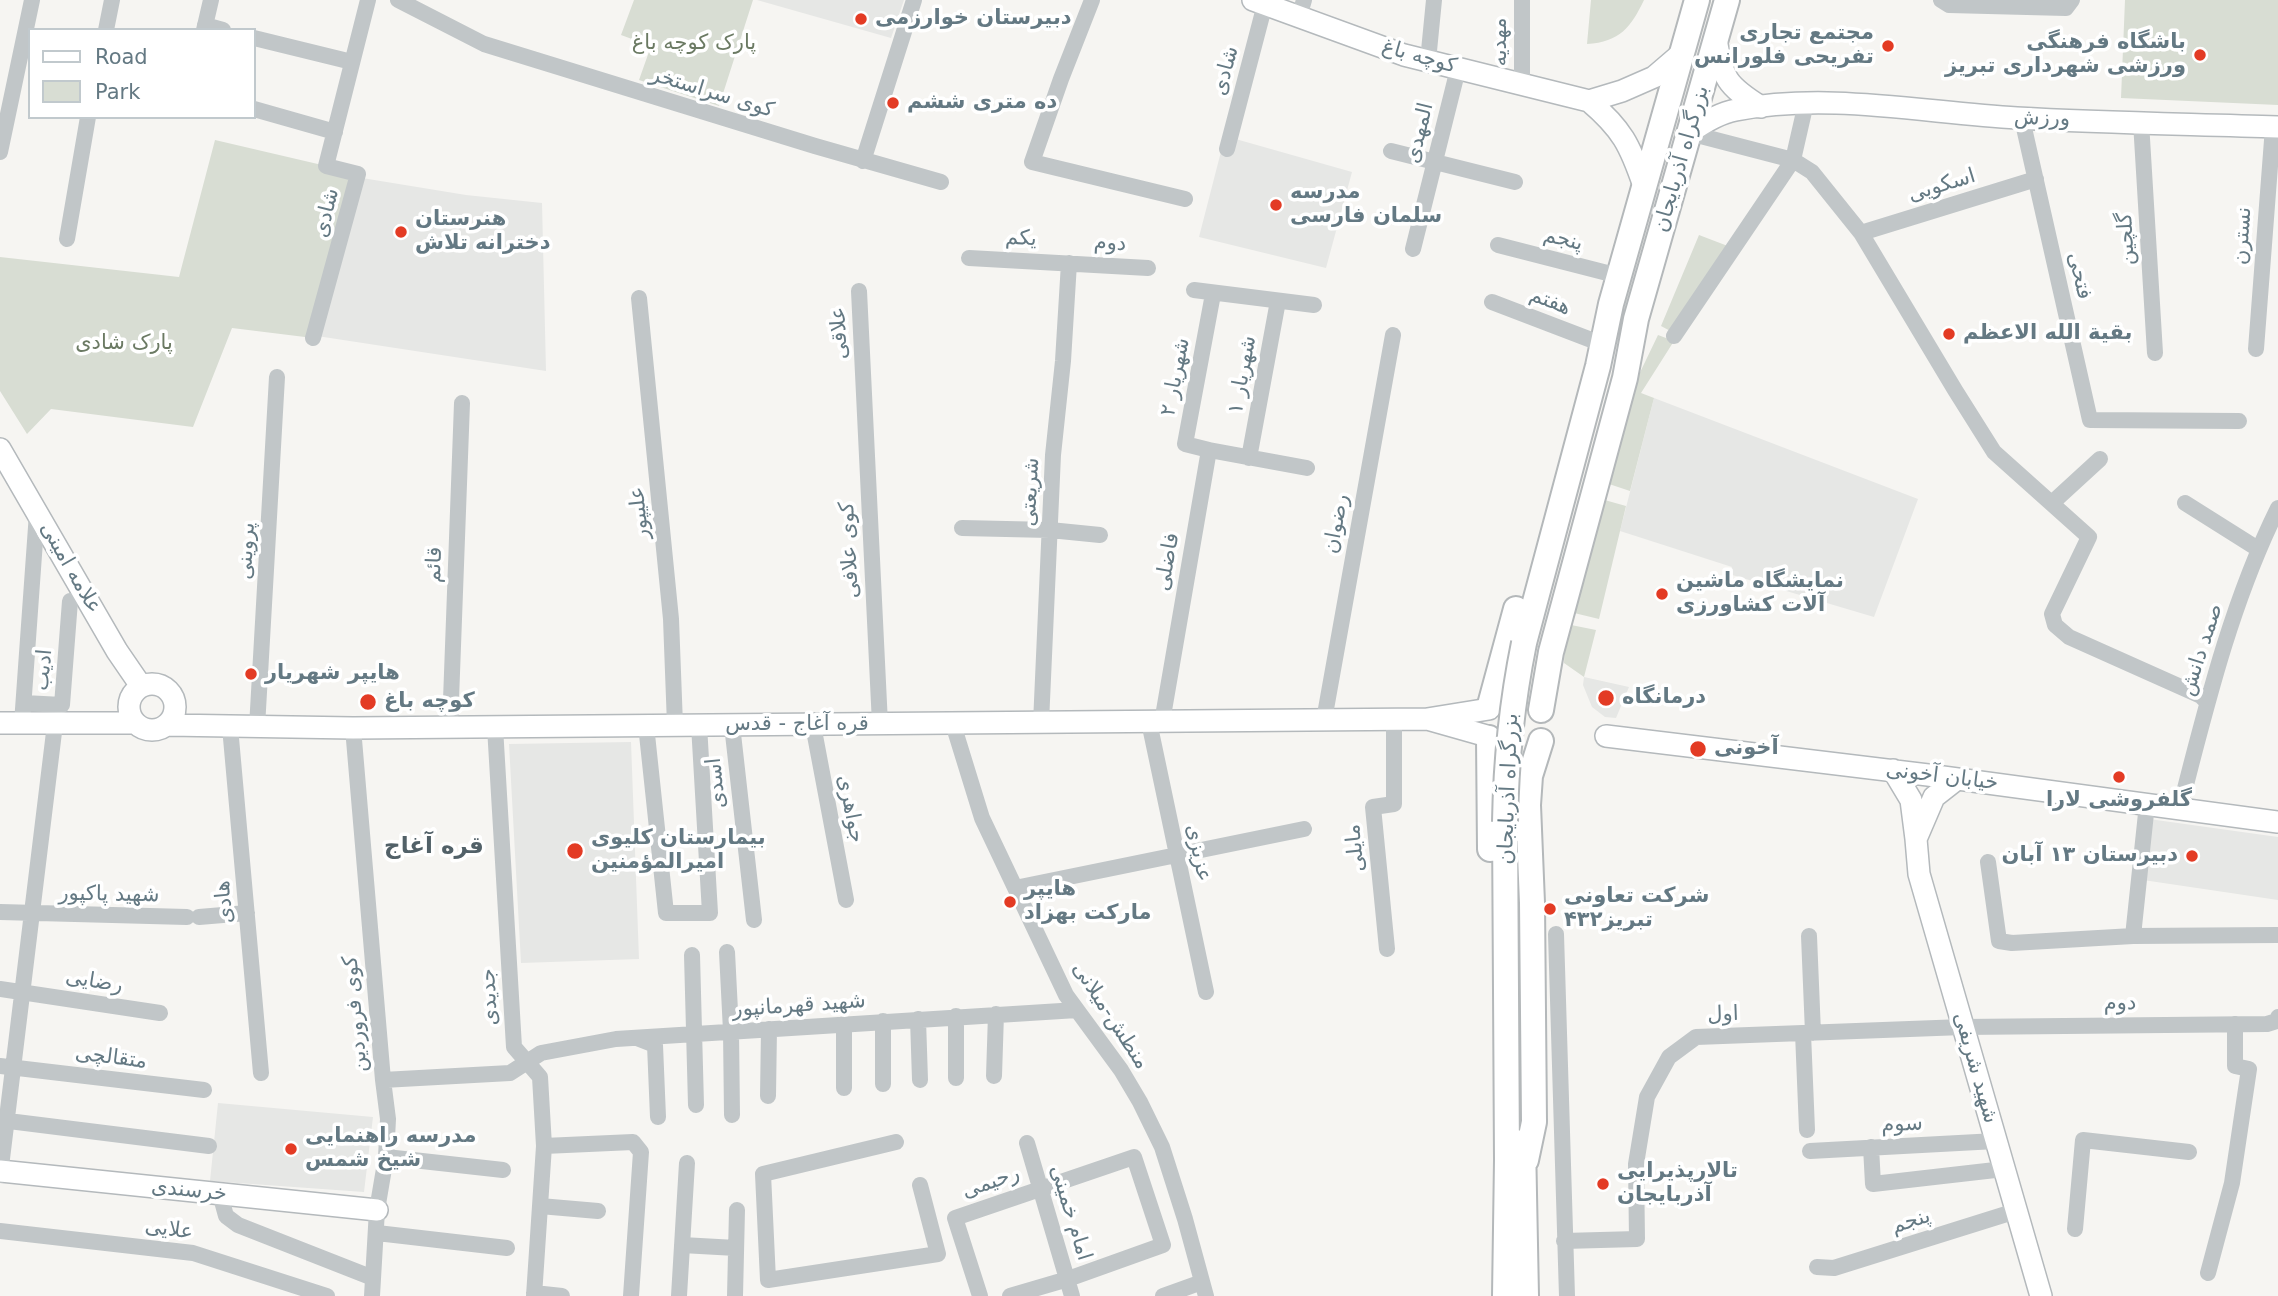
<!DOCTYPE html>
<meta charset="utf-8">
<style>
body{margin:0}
#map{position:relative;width:2278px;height:1296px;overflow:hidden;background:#f6f5f2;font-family:"DejaVu Sans",sans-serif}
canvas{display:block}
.legend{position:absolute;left:28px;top:28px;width:228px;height:91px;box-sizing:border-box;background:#fff;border:2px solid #c1c9cd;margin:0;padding:9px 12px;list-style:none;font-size:21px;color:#647983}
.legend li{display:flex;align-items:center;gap:14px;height:35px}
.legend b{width:35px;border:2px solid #c1c9cd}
</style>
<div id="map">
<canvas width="2278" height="1296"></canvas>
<ul class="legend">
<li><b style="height:9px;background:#fff"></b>Road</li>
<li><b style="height:19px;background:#d8ddd3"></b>Park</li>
</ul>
</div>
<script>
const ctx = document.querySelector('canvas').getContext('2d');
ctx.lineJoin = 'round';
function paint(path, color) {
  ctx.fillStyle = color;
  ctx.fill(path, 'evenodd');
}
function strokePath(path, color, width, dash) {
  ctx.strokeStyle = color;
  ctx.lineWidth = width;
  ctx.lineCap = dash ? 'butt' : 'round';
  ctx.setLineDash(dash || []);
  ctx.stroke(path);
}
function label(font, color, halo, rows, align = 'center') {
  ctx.font = font + ' "DejaVu Sans",Vazirmatn,sans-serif';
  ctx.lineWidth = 7;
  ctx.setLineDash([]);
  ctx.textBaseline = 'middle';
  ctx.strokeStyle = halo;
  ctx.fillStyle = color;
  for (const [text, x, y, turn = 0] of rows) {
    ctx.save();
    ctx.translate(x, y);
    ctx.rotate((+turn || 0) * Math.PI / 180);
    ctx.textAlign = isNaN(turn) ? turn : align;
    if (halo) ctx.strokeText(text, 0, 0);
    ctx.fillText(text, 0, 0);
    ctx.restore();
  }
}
const built = new Path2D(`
 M757,0H904L891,38Z
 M1225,136L1352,172L1326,268L1199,237Z
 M356,177L466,195L542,203L546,371L317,336Z
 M1654,398L1918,499L1874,617L1729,574L1732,567L1620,531Z
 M1584,677L1629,687L1616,718L1605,717L1592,707L1583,685Z
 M631,742L639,959L521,963L509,744Z
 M2149,819L2278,837V900L2143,880Z
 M218,1103L373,1117L364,1192L210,1181Z`);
const green = new Path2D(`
 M634,0H753L719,106L639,80L651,46L621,35Z
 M1591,0H1644C1631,27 1620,42 1587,44Z
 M2125,0H2278V105L2121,98Z
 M215,140L352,172L313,338L232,328L193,427L51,409L27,434L0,391V257L179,277Z
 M1699,235L1733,248L1676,334L1661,326Z
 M1658,335L1674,341L1641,393L1654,398L1630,491L1603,482L1633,387Z
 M1601,499L1626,506L1599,619L1570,612Z
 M1566,624L1596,630L1584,677L1564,663Z`);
const minor = new Path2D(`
 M398,0L484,44L815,146L941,182
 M1092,0L1061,79L1032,162L1185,199
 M1941,0L1949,5L2066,8L2072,0
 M1299,17L1304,0
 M205,25L223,30
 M106,30L112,0
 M204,30L211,0
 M254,38L352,62
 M1428,61L1434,0
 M1522,84V0
 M254,109L335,132
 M2022,119L2090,420L2239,421
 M2141,122L2155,353
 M1689,133L1793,160L1812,172L1861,233L1955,390L1994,452L2089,537L2052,614L2055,625L2069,637L2201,696L2206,701
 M1227,149L1265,4
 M1391,151L1515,182
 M0,152L32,0
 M863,161L914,0
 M1861,233L2036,179
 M67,239L88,117
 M1498,245L1619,276
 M1413,249L1458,69
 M969,258L1148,268
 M1194,290L1314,305
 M859,291L880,724
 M639,298L671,619L675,725
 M1492,302L1594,341
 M1674,336L1793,160L1806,103
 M313,338L358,174L326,166L368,0
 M2256,349L2273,127
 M1209,450L1185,444L1213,294
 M1249,458L1278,301
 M2052,503L2100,459
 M2185,503L2258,549
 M962,528L1050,530L1100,535
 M24,703L62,705L70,601
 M1324,720L1393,335
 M1149,722L1206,992
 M1162,722L1209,450L1307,468
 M22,723L37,513
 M1041,723L1053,455L1063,361L1069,263
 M953,724L982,818L1066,995L1121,1070L1140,1102L1162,1147L1185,1219L1206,1296
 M646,725L666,913H710L699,725
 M732,725L754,920
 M813,725L846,900
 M230,727L261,1073
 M257,727L277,377
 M450,727L462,403
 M495,727L514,1047L540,1077L544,1146L534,1296
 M353,728L383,1080L388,1119L386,1157L377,1210L372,1296
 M2180,808C2206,707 2231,603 2278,508
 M1988,862L1999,941L2012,943L2133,936L2278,935
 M1015,888L1304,829
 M0,912L187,917
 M199,917L247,913
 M1556,934L1567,1296
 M1809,936L1813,1033
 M2133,936L2147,804
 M1387,949L1373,807L1394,804V720
 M727,952L731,1031L732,1115
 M692,955L696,1105
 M0,989L160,1013
 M918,1019L920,1080
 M883,1021V1084
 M1803,1033L1807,1130
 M637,1038L655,1045L658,1117
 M0,1066L204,1090
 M994,1076L996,1014
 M956,1078V1016
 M383,1080L510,1073L541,1053L616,1039L1077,1010
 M844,1088V1024
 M768,1096L769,1029
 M0,1120L209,1146
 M896,1142L763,1174L768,1280L938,1254L920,1185
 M1027,1143L1072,1296
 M544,1146L633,1142L641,1152L631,1296
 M1871,1147L1873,1184L2004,1169
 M1810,1151L1996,1141
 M386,1157L503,1170
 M0,1175L55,724
 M220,1194L226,1216L238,1225L373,1278
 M540,1206L598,1211
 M2075,1229L2083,1140L2189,1152
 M0,1231L193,1253L327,1296
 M377,1233L507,1248
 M1564,1241L1637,1239L1636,1164L1647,1097L1669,1057L1696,1037L1963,1027L2267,1024L2277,1021L2278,1017
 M682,1245L736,1248
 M1817,1267L1834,1268L2016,1211
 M2208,1273L2232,1183L2249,1069L2235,1066V1024
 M534,1293L562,1296
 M679,1296L687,1163
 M735,1296L737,1210
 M980,1296L955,1218L1134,1157L1163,1245L1068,1279L1010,1296
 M1163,1296L1202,1282`);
const major = new Path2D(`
 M1253,0L1404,55L1589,101
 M1716,39C1723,79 1726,85 1761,107
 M1689,133C1703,123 1719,113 1736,110C1829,92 1925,113 2017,118C2104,123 2191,124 2278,127
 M1644,186C1630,145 1622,129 1589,101L1622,91L1654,77L1682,53
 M0,449L117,651L141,686
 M129 707a23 23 0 1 1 46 0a23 23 0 1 1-46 0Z
 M0,723H134
 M168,725L353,728L1427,719
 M1487,736L1427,719L1489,709
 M1606,736L1928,775L2278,822
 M1893,770L1911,800L1916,839L1934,797L1957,779
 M1916,839L1919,874L2041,1296
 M0,1171L377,1210`);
const highway = new Path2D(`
 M1524,643L1598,366L1611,304L1697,0
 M1490,705L1516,609
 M1541,710L1551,652L1625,378L1636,319L1727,0
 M1489,738L1490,849
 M1505,822L1507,1160L1505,1296
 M1523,1142L1526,1296
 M1526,1160L1534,1122L1532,903L1528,805L1530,776L1541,741`);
const highwayBridge = new Path2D(`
 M1505,822C1506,761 1512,702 1524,643`);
const markers = [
 [861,19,7,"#e33b24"],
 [1888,46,7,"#e33b24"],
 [2200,55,7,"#e33b24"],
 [893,103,7,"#e33b24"],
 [1276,205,7,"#e33b24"],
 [401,232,7,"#e33b24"],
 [1949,334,7,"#e33b24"],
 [1662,594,7,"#e33b24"],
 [251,674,7,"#e33b24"],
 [1606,698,9,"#e33b24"],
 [368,702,9,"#e33b24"],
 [1698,749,9,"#e33b24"],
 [2119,777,7,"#e33b24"],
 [575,851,9,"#e33b24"],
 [2192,856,7,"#e33b24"],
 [1010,902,7,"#e33b24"],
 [1550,909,7,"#e33b24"],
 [291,1149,7,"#e33b24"],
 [1603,1184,7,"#e33b24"]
];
const poiNames = [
 ["دبیرستان خوارزمی",875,19],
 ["مجتمع تجاری",1874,34,"right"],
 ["تفریحی فلورانس",1874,58,"right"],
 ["باشگاه فرهنگی",2186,43,"right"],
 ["ورزشی شهرداری تبریز",2186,67,"right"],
 ["ده متری ششم",907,103],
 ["مدرسه",1290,193],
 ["سلمان فارسی",1290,217],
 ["هنرستان",415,220],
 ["دخترانه تلاش",415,244],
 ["بقیة الله الاعظم",1963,334],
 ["نمایشگاه ماشین",1676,582],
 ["آلات کشاورزی",1676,606],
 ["هایپر شهریار",265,674],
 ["درمانگاه",1622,698],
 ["کوچه باغ",384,702],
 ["آخونی",1714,749],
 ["گلفروشی لارا",2119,801,"center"],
 ["بیمارستان کلیوی",591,839],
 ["امیرالمؤمنین",591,863],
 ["دبیرستان ۱۳ آبان",2178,856,"right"],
 ["هایپر",1024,890],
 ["مارکت بهزاد",1024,914],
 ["شرکت تعاونی",1564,897],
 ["۴۳۲تبریز",1564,921],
 ["مدرسه راهنمایی",305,1137],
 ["شیخ شمس",305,1161],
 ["تالارپذیرایی",1617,1172],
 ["آذربایجان",1617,1196]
];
const streetNames = [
 ["مهدیه",1501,42,-90],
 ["کوچه باغ",1419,57,16],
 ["شادی",1226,71,-75],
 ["کوی سراستخر",712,93,17],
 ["ورزش",2042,119,2],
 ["المهدی",1420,133,-76],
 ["بزرگراه آذربایجان",1682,159,-74],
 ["اسکویی",1942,186,-17],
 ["شادی",327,213,-76],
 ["نسترن",2243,236,-86],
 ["یکم",1021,239,3],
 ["گلچین",2127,239,-93],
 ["پنجم",1563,240,14],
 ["دوم",1110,244,3],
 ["فتحی",2079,276,77],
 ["هفتم",1550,302,21],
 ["علاقی",840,333,-93],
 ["شهریار ۱",1243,375,-80],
 ["شهریار ۲",1176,377,-79],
 ["شریعتی",1031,492,-87],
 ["علیپور",640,513,-96],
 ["رضوان",1337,524,-79],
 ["کوی علافی",850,550,-93],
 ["پروینی",247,551,-87],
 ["فاضلی",1168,562,-80],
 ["قائم",435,565,-88],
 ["علامه امینی",70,568,60],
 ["صمد دانش",2202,650,-72],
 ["ادیب",44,670,-85],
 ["قره آغاج - قدس",797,725],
 ["خیابان آخونی",1942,777,7],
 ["اسدی",717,783,-96],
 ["بزرگراه آذربایجان",1509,789,-88],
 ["جواهری",850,809,79],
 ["مایلی",1356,848,-96],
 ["عزیزی",1198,853,78],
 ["شهید پاکپور",109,895,1],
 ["هادی",225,902,-95],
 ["رضایی",94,982,9],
 ["جدیدی",490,997,-93],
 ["دوم",2120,1004,-1],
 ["شهید قهرمانپور",799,1006,-4],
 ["کوی فروردین",356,1014,-95],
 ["اول",1723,1015,-2],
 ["منطش-میلانی",1110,1016,57],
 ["متقالچی",111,1058,7],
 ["شهید شریفی",1975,1068,74],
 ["سوم",1902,1125,-3],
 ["رحیمی",991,1183,-19],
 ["خرسندی",189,1191,6],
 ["امام خمینی",1070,1213,73],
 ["پنجم",1911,1222,-18],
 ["علایی",169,1230,8]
];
const parkNames = [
 ["پارک کوچه باغ",694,44],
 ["پارک شادی",124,344]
];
const neighbourhoodNames = [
 ["قره آغاج",434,847]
];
paint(built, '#e6e7e5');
paint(green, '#d8ddd3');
strokePath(major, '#b4b9bc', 24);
strokePath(highway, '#b4b8ba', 28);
strokePath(minor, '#c1c6c8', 16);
strokePath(major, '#fff', 21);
strokePath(highway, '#fff', 24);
strokePath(highwayBridge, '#b4b8ba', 28, []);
strokePath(highwayBridge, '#fff', 24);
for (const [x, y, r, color] of markers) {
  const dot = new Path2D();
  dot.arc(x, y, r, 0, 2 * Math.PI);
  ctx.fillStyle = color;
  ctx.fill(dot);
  strokePath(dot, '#fff', 2.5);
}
label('bold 21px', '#647983', '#fff', poiNames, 'left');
label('21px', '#647983', '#fff', streetNames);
label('21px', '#6b7a63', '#fff', parkNames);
label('bold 23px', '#526168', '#fff', neighbourhoodNames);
</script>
